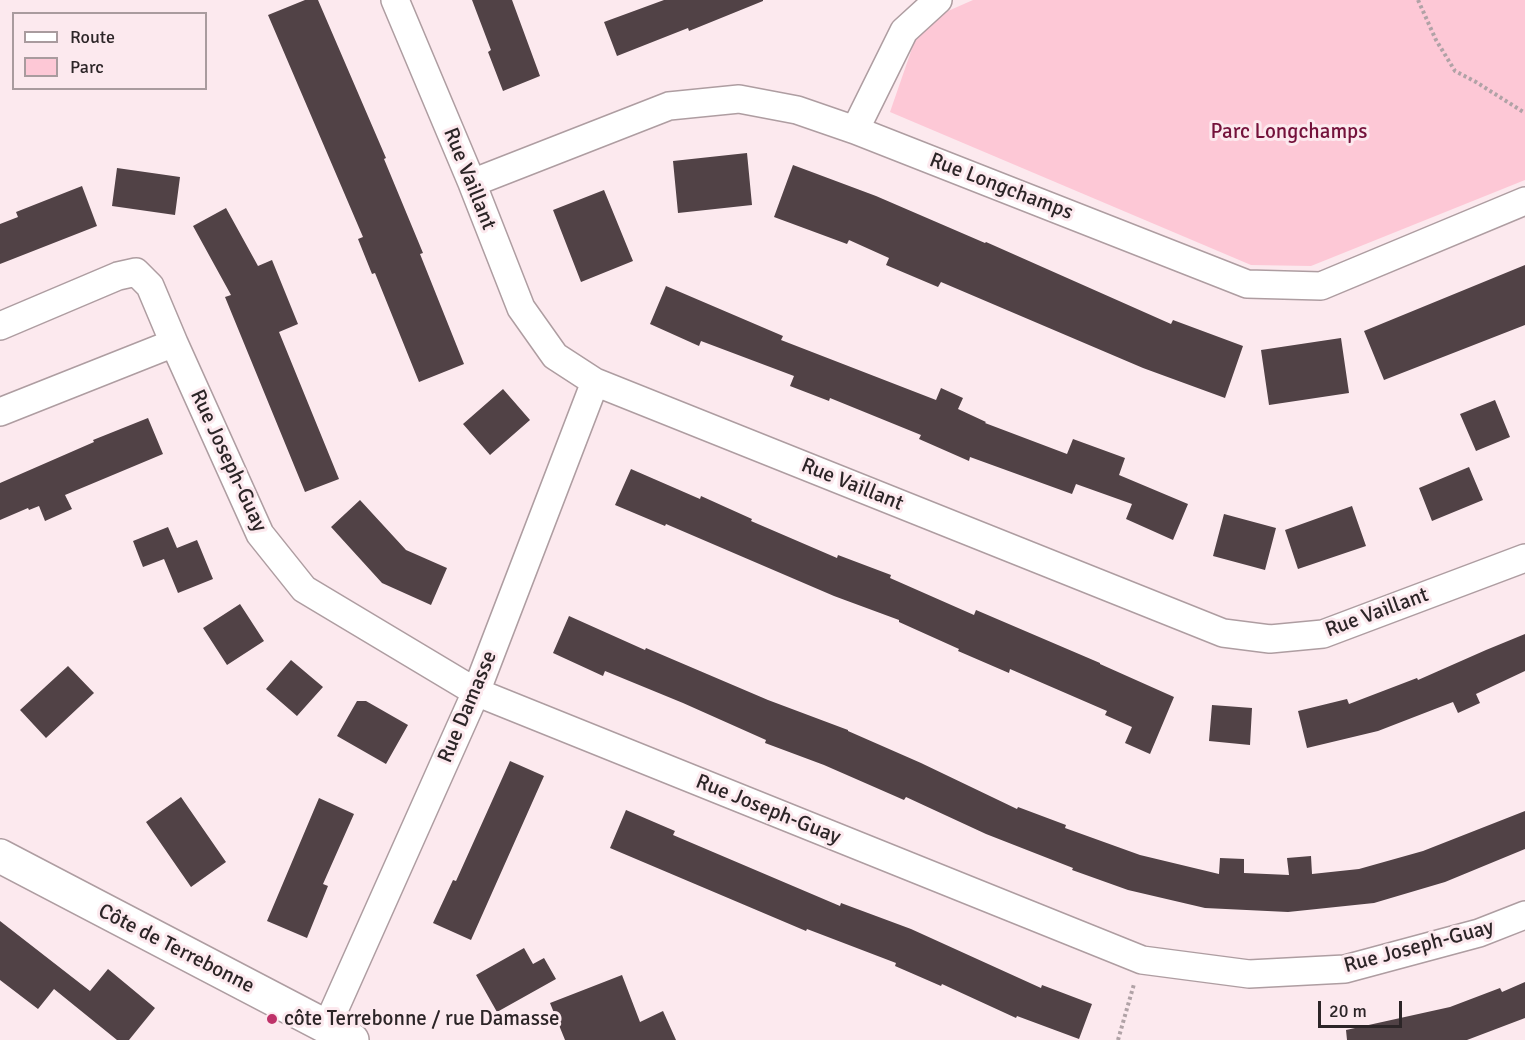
<!DOCTYPE html>
<meta charset="utf-8">
<style>
body{margin:0}
#map{position:relative;width:1525px;height:1040px;overflow:hidden;background:#fce9ee;font-family:Signika,sans-serif}
canvas{display:block}
.legend{position:absolute;left:12px;top:12px;width:195px;height:78px;box-sizing:border-box;background:#fce9ee;border:2px solid #a99b9e;margin:0;padding:8px 10px;list-style:none;font-size:18px;color:#2c2527}
.legend li{display:flex;align-items:center;gap:12px;height:30px}
.legend b{width:30px;border:2px solid #a99b9e}
.scale{position:absolute;left:1318px;top:1001px;width:84px;height:27px;box-sizing:border-box;border:3px solid #2c2527;border-top:0;padding-left:8px;font-size:18px;line-height:21px;white-space:nowrap;color:#2c2527;-webkit-text-stroke:4px #fce9ee;paint-order:stroke}
</style>
<div id="map">
<canvas width="1525" height="1040"></canvas>
<ul class="legend">
<li><b style="height:8px;background:#fff"></b>Route</li>
<li><b style="height:16px;background:#fdc8d6"></b>Parc</li>
</ul>
<div class="scale">20 m</div>
</div>
<script>
const ctx = document.querySelector('canvas').getContext('2d');
ctx.lineJoin = 'round';
function paint(path, color) {
  ctx.fillStyle = color;
  ctx.fill(path, 'evenodd');
}
function strokePath(path, color, width, dash) {
  ctx.strokeStyle = color;
  ctx.lineWidth = width;
  ctx.lineCap = dash ? 'butt' : 'round';
  ctx.setLineDash(dash || []);
  ctx.stroke(path);
}
function label(font, color, halo, rows, align = 'center') {
  ctx.font = font + ' Signika,sans-serif';
  ctx.lineWidth = 6;
  ctx.setLineDash([]);
  ctx.textBaseline = 'middle';
  ctx.strokeStyle = halo;
  ctx.fillStyle = color;
  for (const [text, x, y, turn = 0] of rows) {
    ctx.save();
    ctx.translate(x, y);
    ctx.rotate((+turn || 0) * Math.PI / 180);
    ctx.textAlign = isNaN(turn) ? turn : align;
    if (halo) ctx.strokeText(text, 0, 0);
    ctx.fillText(text, 0, 0);
    ctx.restore();
  }
}
const green = new Path2D(`
 M973,0H1525V180L1311,266L1251,265L890,112L917,34L948,11Z`);
const building = new Path2D(`
 M305,0H318L386,158L384,159L423,253L420,254L464,364L419,382L375,273L372,274L358,239L363,237L268,15Z
 M472,0H512L540,76L503,91L488,52L491,50Z
 M664,0H763V1L689,31L688,28L617,56L604,22Z
 M747,153L752,205L678,213L673,161Z
 M793,165L876,196L985,243L986,242L1171,324L1173,320L1243,346L1225,398L1143,368L941,282L938,287L886,265L889,258L849,240L847,244L774,217Z
 M117,168L180,177L175,215L112,206Z
 M82,186L97,226L0,264V224L18,217L16,212Z
 M604,190L633,261L581,282L553,210Z
 M226,208L258,266L272,260L298,324L279,332L339,479L305,492L225,297L231,295L193,226Z
 M1525,265V325L1384,380L1364,331Z
 M666,286L783,336L781,340L936,400L941,388L963,398L958,409L986,422L985,423L1067,454L1073,439L1125,458L1119,475L1188,504L1173,540L1126,519L1132,504L1076,484L1072,494L970,457L969,461L919,439L921,435L830,398L829,401L790,386L794,376L701,341L699,346L650,324Z
 M1341,338L1349,393L1269,405L1261,350Z
 M503,389L530,420L490,455L463,424Z
 M1495,400L1510,437L1476,451L1460,414Z
 M148,418L163,454L65,495L72,509L45,521L39,506L29,510L28,508L0,520V483L94,442L93,440Z
 M1469,467L1483,500L1432,521L1419,488Z
 M631,469L700,499L701,496L752,519L751,521L837,558L838,555L891,575L890,578L974,615L976,610L1100,663V664L1174,697L1150,754L1125,743L1132,727L1105,715L1107,711L1010,669L1009,673L958,651L959,649L899,622V620L834,596L666,524L665,526L615,505Z
 M360,500L406,550L447,568L431,605L382,583L331,527Z
 M1352,506L1366,546L1298,569L1285,530Z
 M1224,514L1276,528L1265,570L1213,556Z
 M168,527L177,548L197,540L213,579L178,593L164,559L143,567L133,541Z
 M240,604L264,641L227,665L203,628Z
 M569,616L645,650L646,648L768,700L848,730V731L921,763L1017,809L1018,807L1066,825L1065,828L1140,855L1219,874L1220,858L1244,859V873L1289,875L1287,858L1311,856L1312,874L1359,869L1423,851L1525,811V849L1445,882L1374,903L1288,912L1205,908L1128,890L1072,870L1073,868L986,834L906,797L904,800L824,765L765,743L766,740L683,703L605,671L603,676L553,653Z
 M1525,634V671L1476,694L1480,703L1458,713L1453,702L1378,731L1307,748L1298,711L1347,699L1349,704L1417,678L1418,680L1486,650Z
 M291,660L323,687L297,716L266,689Z
 M68,666L94,693L46,738L20,710Z
 M357,701H366L408,725L386,764L337,736Z
 M1212,705L1252,708L1250,745L1209,741Z
 M510,761L544,776L471,940L433,923L453,880L456,881Z
 M181,797L226,862L191,887L146,822Z
 M319,798L354,814L323,884L328,886L307,938L267,921Z
 M626,810L675,831L673,835L840,906L841,903L911,929L1041,988L1042,985L1092,1004L1079,1039L1017,1016L1016,1018L942,984L941,986L895,966L896,963L807,929L806,931L610,848Z
 M0,921L90,991L108,969L155,1008L129,1040H117L54,989L38,1009L0,980Z
 M524,948L533,964L544,958L556,979L497,1012L476,975Z
 M622,975L640,1022L663,1011L676,1040H565L550,1003Z
 M1525,982V1018L1467,1040H1347L1346,1030L1450,1007L1500,988L1502,992Z`);
const path = new Path2D(`
 M1418,0L1436,40L1455,71L1476,82L1525,113
 M1118,1040L1134,984`);
const minor = new Path2D(`
 M395,0L472,183L521,308L555,356L595,382L1223,633L1270,639L1323,634L1525,558
 M855,130L904,31L938,0
 M472,183L669,106L739,99L797,110L855,130L1247,284L1321,286L1525,201
 M0,326L118,276L136,272L150,286L174,343
 M0,412L174,343L260,534L304,589L476,692L1142,960L1249,974L1345,969L1479,933L1525,915
 M327,1026L476,692L595,382`);
const major = new Path2D(`
 M0,856L352,1040`);
const markers = [
 [272,1019,6,"#be3269"]
];
const parkNames = [
 ["Parc Longchamps",1289,132]
];
const streetNames = [
 ["Rue Vaillant",469,179,68],
 ["Rue Longchamps",1001,187,21],
 ["Rue Joseph-Guay",228,461,65],
 ["Rue Vaillant",852,485,22],
 ["Rue Vaillant",1377,613,-20],
 ["Rue Damasse",468,707,-67],
 ["Rue Joseph-Guay",768,810,22],
 ["Rue Joseph-Guay",1419,947,-15],
 ["Côte de Terrebonne",176,949,27]
];
const poiNames = [
 ["côte Terrebonne / rue Damasse",284,1019]
];
paint(green, '#fdc8d6');
paint(building, '#514246');
strokePath(minor, '#ae9da1', 30);
strokePath(major, '#ae9da1', 36);
strokePath(path, '#b0a2a6', 4, [3, 3]);
strokePath(minor, '#fff', 27);
strokePath(major, '#fff', 33);
for (const [x, y, r, color] of markers) {
  const dot = new Path2D();
  dot.arc(x, y, r, 0, 2 * Math.PI);
  ctx.fillStyle = color;
  ctx.fill(dot);
  strokePath(dot, '#fce9ee', 2);
}
label('21px', '#74123b', '#fce9ee', parkNames);
label('21px', '#2c2527', '#fce9ee', streetNames);
label('21px', '#2c2527', '#fce9ee', poiNames, 'left');
</script>
